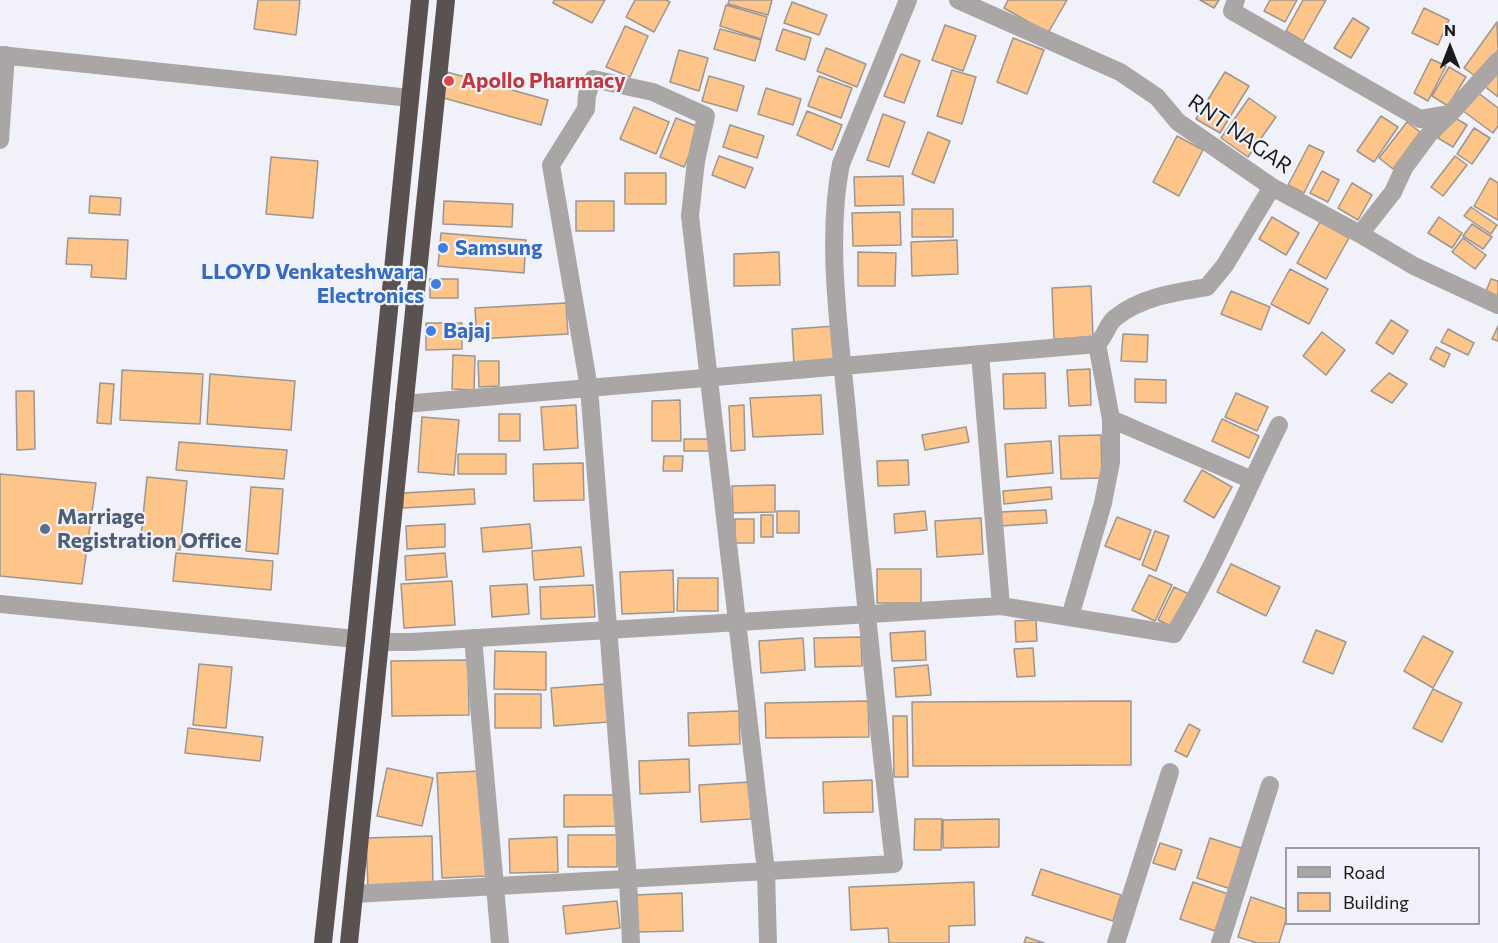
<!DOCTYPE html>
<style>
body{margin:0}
#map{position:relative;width:1498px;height:943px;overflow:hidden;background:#f1f1f9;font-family:Commissioner,sans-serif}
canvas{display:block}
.legend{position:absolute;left:1285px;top:847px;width:195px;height:78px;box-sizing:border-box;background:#f1f1f9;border:2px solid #9b9ba1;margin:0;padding:8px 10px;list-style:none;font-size:18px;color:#1b1b1e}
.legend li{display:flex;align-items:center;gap:12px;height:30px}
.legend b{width:30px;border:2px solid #9b9ba1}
.north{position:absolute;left:1420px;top:18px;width:60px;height:60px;-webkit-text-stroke:4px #f1f1f9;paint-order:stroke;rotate:0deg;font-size:16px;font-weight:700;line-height:24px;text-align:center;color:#1b1b1e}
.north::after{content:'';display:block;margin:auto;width:21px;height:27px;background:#1b1b1e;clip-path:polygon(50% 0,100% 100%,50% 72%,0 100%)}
</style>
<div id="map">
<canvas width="1498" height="943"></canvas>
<ul class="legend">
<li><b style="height:8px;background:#aaa6a5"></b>Road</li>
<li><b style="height:16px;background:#fdc58a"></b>Building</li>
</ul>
<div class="north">N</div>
</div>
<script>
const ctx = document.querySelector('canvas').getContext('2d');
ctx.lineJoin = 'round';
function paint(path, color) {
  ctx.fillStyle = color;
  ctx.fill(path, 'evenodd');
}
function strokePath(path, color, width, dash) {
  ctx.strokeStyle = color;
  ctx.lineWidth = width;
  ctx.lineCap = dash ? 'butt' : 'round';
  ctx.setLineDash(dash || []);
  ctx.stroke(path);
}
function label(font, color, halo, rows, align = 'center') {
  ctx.font = font + ' Commissioner,sans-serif';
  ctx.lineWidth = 4.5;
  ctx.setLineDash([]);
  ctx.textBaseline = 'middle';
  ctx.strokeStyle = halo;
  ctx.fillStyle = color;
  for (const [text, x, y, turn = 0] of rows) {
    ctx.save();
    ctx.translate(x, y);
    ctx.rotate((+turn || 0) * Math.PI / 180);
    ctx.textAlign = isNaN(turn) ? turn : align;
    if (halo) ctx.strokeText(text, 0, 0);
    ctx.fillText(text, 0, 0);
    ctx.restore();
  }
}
const building = new Path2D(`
 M258,0H300L296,35L254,29Z
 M554,0H605L592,23L553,3Z
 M635,0H666L670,2L654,32L626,17Z
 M729,0H772L768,15L728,4Z
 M1008,0H1067L1048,33L1004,8Z
 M1200,0H1219L1214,8Z
 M1270,0H1297L1285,22L1264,11Z
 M1303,0H1326L1303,41L1286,31Z
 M792,2L827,15L819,35L784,23Z
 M726,5L767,17L761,39L720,26Z
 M1424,8L1449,20L1438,45L1412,33Z
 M1353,18L1369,28L1351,58L1334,48Z
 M1497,22L1498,50L1478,78L1464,68Z
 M945,25L976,36L963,71L932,60Z
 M625,26L648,36L630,77L606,67Z
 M720,29L761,40L755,61L714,49Z
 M783,29L811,38L805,60L776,50Z
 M1013,38L1044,50L1027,94L997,82Z
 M826,48L866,64L857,87L817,71Z
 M679,50L708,58L699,91L670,82Z
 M901,54L920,61L904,103L884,96Z
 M1431,59L1446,66L1428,101L1414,93Z
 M1449,67L1466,77L1448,106L1432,96Z
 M952,70L976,77L962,124L937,116Z
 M447,72L548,100L541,125L440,97Z
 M1225,72L1249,86L1220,133L1196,119Z
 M1498,72V97L1483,85Z
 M709,76L744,86L737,111L702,101Z
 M819,76L852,88L841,118L808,106Z
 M766,88L801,99L793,125L758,114Z
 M1473,89L1498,108V126L1493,133L1459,108Z
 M1249,98L1276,117L1248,157L1221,138Z
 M634,107L669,122L656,154L620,139Z
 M807,111L842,125L832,150L797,135Z
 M883,114L905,122L889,167L867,160Z
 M1381,116L1398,127L1374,162L1357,151Z
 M1452,116L1467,125L1453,147L1438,138Z
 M676,118L701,128L684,167L660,157Z
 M1407,122L1420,132L1393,169L1379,158Z
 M730,125L764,136L757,158L723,147Z
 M1474,128L1490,138L1472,164L1457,154Z
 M928,132L950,141L934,183L912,174Z
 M1177,136L1203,150L1179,196L1153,182Z
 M1309,145L1324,152L1304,193L1288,185Z
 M719,156L753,168L745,188L712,175Z
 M1455,156L1467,165L1443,196L1431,187Z
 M271,157L318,161L313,218L266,214Z
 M1322,171L1339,180L1328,202L1310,193Z
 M625,173H666V204H625Z
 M903,176L904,205L855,206L854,177Z
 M1490,178L1498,183V220L1474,206Z
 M1352,183L1372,195L1358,220L1338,208Z
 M90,196L121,198L120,215L89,213Z
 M444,201L513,204L512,227L443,224Z
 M576,201H614V231H576Z
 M1471,207L1497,225L1491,234L1464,216Z
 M912,209H953V237H912Z
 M900,212L901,245L853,246L852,213Z
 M1272,217L1299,233L1286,255L1259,239Z
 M1439,217L1462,233L1452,248L1428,233Z
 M1320,222L1349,238L1326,279L1297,263Z
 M1472,224L1492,237L1483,249L1463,236Z
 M441,233L526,240L524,273L438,266Z
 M68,238L128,240L126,279L91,277L92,265L66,264Z
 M1463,238L1486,255L1475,269L1452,252Z
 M957,240L958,274L912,276L911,242Z
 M779,252L780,285L734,286V254Z
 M858,252L896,253L895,286H858Z
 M1290,269L1328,289L1309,324L1271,304Z
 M430,279H458V298H430Z
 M1491,279L1498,281V302L1484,296Z
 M1091,286L1093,337L1054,339L1052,288Z
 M1231,291L1270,307L1261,330L1221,314Z
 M566,303L568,334L477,339L475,308Z
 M1391,320L1408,331L1393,354L1376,343Z
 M426,323H462V349L426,350Z
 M836,326L838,362L794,365L792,329Z
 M1498,326V341L1492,339Z
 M1448,329L1474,343L1468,355L1441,342Z
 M1322,332L1345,350L1326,375L1303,356Z
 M1123,334L1148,335L1147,362L1121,361Z
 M1436,347L1450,354L1444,367L1430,359Z
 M453,355L475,356L474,390L452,389Z
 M478,361H499V386L479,387Z
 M1090,369L1091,405L1069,406L1067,370Z
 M122,370L203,374L200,424L120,420Z
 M1045,373L1046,408L1004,409L1003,374Z
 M1389,373L1407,384L1392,403L1371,391Z
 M210,374L295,381L291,430L207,424Z
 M1135,379L1166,380V403L1135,402Z
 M100,383L114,384L111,424L97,423Z
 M16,391H34L35,449L17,450Z
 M1236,393L1268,407L1257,431L1225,417Z
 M821,395L823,434L753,437L750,398Z
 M680,400L681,441H652V401Z
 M576,405L578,448L544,450L541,407Z
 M744,405L745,450L731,451L729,406Z
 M499,414H520V441H499Z
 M422,417L459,420L454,475L418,472Z
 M1222,419L1259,436L1249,458L1212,441Z
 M966,427L969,442L925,450L922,435Z
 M1101,435L1102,478L1061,479L1059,436Z
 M684,439H712V451H684Z
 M1051,441L1053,473L1007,477L1005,444Z
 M179,442L287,450L284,479L176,470Z
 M458,454H506V474H458Z
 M664,456H683L682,471H663Z
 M908,460L909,485L878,486L877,461Z
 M583,463L584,500L534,501L533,464Z
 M1202,470L1232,487L1214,518L1184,501Z
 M0,474L96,483L82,584L0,576Z
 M147,477L187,481L180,550L140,546Z
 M775,485V512L733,513L732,486Z
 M251,487L283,489L278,554L246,551Z
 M1051,487L1052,499L1004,504L1003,491Z
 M474,489L475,504L403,508V493Z
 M1046,510L1047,523L1000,526L999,512Z
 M777,511H799V533H777Z
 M925,511L927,530L895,533L894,514Z
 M761,515H773V537H761Z
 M1117,517L1151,530L1140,560L1105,546Z
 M981,518L983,554L937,557L935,521Z
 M735,519H754V543H735Z
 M445,524V547L407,549L406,526Z
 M530,524L532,548L483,552L481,528Z
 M1155,531L1169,536L1156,571L1142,565Z
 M581,547L584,576L534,580L532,551Z
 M176,553L273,561L271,590L173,581Z
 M445,553L447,577L406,580L405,556Z
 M1231,564L1280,587L1266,616L1217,592Z
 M877,569H921V603H877Z
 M673,570L674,612L622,614L620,572Z
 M1149,575L1172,585L1155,621L1132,610Z
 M678,578H718V611H677Z
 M452,581L455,625L404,628L401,584Z
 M527,584L529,614L492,617L490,586Z
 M593,585L595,617L541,619L540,587Z
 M1174,587L1191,595L1175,628L1158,620Z
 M1036,620L1037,641L1016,642L1015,621Z
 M1316,630L1346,642L1333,674L1303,662Z
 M925,631L926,660L892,661L890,633Z
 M1423,636L1453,652L1433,688L1404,671Z
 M861,637L862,666L815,667L814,638Z
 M803,638L805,670L761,673L759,641Z
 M1033,648L1035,676L1017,677L1014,649Z
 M495,651L546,652V690L494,689Z
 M468,660L469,715L392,716L391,661Z
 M199,664L232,667L226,728L193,725Z
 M928,665L931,695L896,697L894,668Z
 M606,684L608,722L554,726L551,688Z
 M1433,689L1462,703L1442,742L1413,728Z
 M495,694H541V728H495Z
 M868,701L869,737L766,738L765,703Z
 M1131,701V765L913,766L912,702Z
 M739,711L740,744L689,746L688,713Z
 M893,716H907L908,777H894Z
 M1189,724L1200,730L1187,757L1175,751Z
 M188,728L263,737L260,761L185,753Z
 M689,759L690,792L640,794L639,761Z
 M387,768L433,778L422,826L377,816Z
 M481,771L486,876L442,878L437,773Z
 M872,780L873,812L824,813L823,782Z
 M749,782L751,819L701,822L699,785Z
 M564,795H615L616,826L564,827Z
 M915,819H942L941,850H914Z
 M999,819V847L943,848V820Z
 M568,835H617V867H568Z
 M432,836L433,886L368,888L366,838Z
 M557,837L558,872L510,873L509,839Z
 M1210,838L1244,849L1231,889L1197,878Z
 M1160,843L1182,850L1175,870L1153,863Z
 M1041,869L1121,895L1113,921L1032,895Z
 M974,882L975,925L949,926V943H889L888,928L851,930L849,887Z
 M1193,882L1228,894L1215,931L1180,919Z
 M682,893L683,931L637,932L635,895Z
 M1251,897L1286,909V920L1279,943H1257L1238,937Z
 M617,901L620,928L566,934L563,906Z
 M1026,937L1044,943H1024Z`);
const street = new Path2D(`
 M958,0L1120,72L1157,97L1178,122L1272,187L1360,234L1414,266L1498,305
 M1236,0L1232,11L1420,119L1450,114
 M0,55L410,98
 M0,140L6,55
 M1360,234L1393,192L1404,168L1430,133L1450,114L1498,61
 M980,354L1001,606
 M404,404L1097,344C1105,337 1107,324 1115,318C1141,297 1176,292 1207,287L1225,265L1272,187
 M1111,419L1252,480
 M0,604L356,639
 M1070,617L1103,503L1111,462V419L1097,344
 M473,638L500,943
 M380,642H412L1001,606L1174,634C1215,567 1244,495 1279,425
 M354,894L894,864C877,717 862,569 848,422C841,342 825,243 841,164L908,0
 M631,943L628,879L589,388L551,165L586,109L587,95L593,79L653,92L706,116L696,161L690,216L766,871L768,943
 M1116,943L1170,772
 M1220,943L1270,785`);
const highway = new Path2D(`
 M323,943L356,639L420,0
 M349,943L446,0`);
const markers = [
 [449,81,6,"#e0444e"],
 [443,248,6,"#3f7fe0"],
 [436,284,6,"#3f7fe0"],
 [431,331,6,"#3f7fe0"],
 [45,529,6,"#5c6f8a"]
];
const healthNames = [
 ["Apollo Pharmacy",461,81]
];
const streetNames = [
 ["RNT NAGAR",1240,134,35]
];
const shopNames = [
 ["Samsung",455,248],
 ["LLOYD Venkateshwara",424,272,"right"],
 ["Electronics",424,296,"right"],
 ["Bajaj",443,331]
];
const serviceNames = [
 ["Marriage",57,517],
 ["Registration Office",57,541]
];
paint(building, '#fdc58a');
strokePath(building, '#9d9690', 1.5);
strokePath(street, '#aaa6a5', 18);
strokePath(highway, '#5a5251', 18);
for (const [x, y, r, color] of markers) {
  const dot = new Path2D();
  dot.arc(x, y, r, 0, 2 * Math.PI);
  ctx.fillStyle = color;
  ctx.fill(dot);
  strokePath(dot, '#f1f1f9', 2);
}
label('bold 21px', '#be3a42', '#f1f1f9', healthNames, 'left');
label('21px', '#1b1b1e', '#f1f1f9', streetNames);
label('bold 21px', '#366cbe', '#f1f1f9', shopNames, 'left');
label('bold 21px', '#4e5e75', '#f1f1f9', serviceNames, 'left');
</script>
